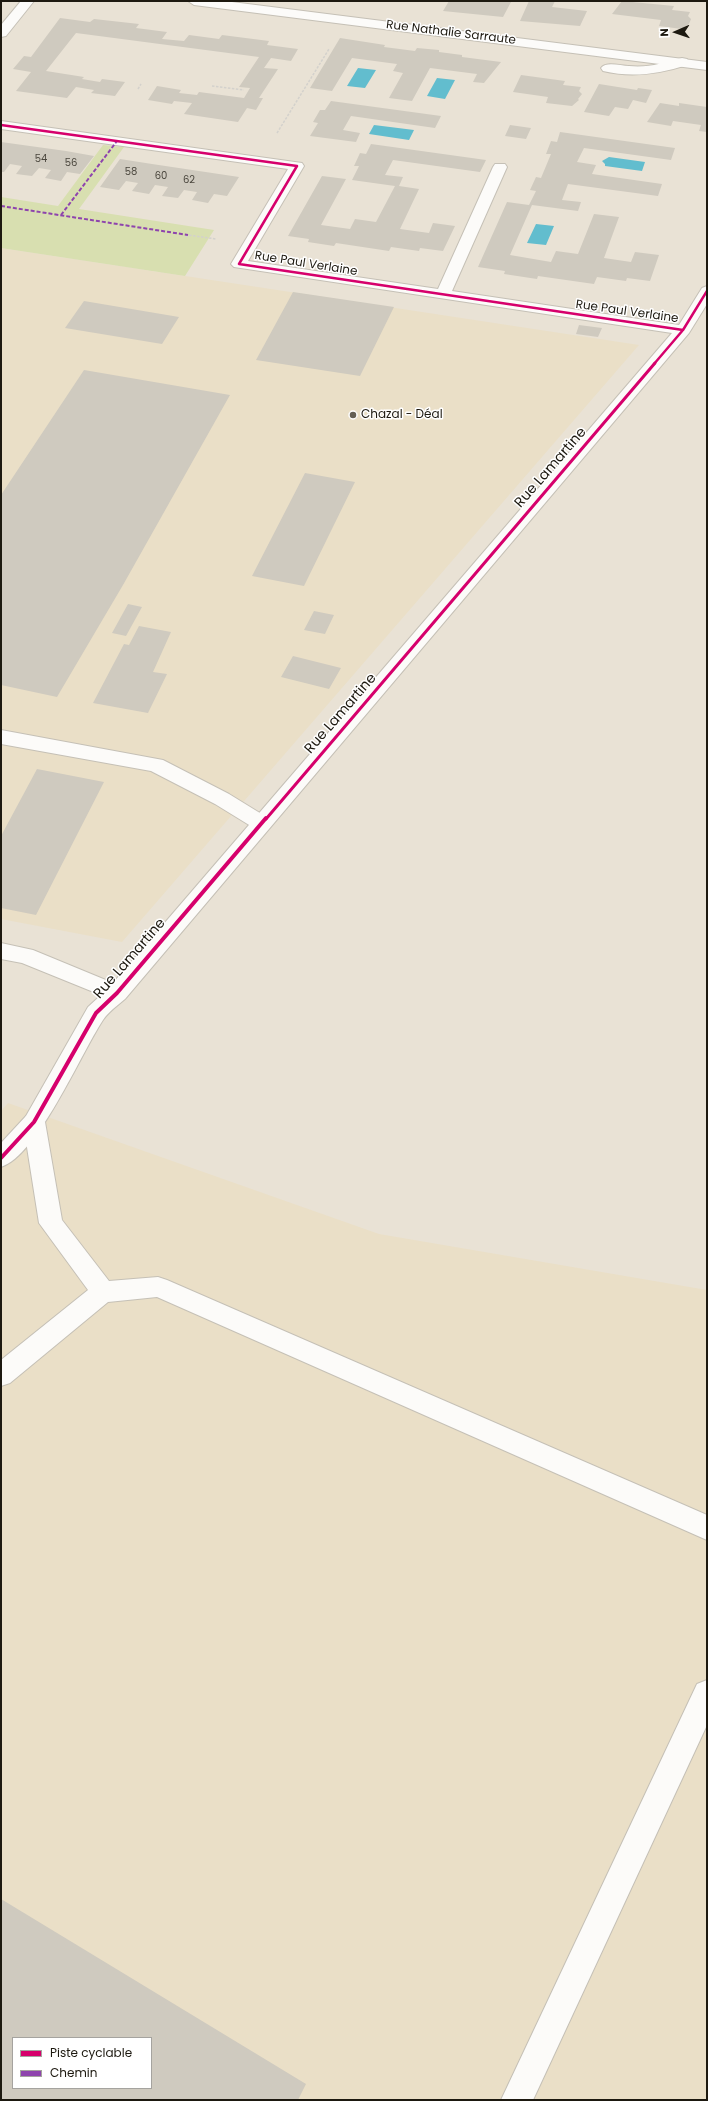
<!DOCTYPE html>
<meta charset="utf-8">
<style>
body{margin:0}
#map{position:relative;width:708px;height:2101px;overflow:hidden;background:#e9e2d5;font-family:Poppins,sans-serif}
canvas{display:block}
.frame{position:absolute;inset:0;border:2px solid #1d1910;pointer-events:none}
.legend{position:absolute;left:12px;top:2037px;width:140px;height:52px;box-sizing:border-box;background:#fff;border:1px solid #a5a39f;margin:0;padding:5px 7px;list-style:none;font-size:12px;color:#1d1910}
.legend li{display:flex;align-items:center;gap:8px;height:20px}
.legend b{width:20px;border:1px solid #a5a39f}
.north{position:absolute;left:656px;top:12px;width:40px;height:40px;-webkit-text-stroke:3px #fff;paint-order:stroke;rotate:268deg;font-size:11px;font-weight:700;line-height:16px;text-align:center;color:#1d1910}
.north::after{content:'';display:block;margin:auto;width:14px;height:18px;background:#1d1910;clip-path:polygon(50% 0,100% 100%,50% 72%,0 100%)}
</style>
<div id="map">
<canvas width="708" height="2101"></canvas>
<div class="frame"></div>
<ul class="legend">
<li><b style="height:5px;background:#d6006c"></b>Piste cyclable</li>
<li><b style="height:5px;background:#8e44ad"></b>Chemin</li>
</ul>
<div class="north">N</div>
</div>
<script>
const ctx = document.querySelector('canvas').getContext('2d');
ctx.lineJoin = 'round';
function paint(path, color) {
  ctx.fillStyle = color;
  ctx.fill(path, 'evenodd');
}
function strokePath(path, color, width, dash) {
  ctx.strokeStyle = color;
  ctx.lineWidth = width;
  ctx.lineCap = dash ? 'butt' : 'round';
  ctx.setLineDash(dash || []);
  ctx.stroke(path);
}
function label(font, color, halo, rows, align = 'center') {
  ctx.font = font + ' Poppins,sans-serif';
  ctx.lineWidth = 3;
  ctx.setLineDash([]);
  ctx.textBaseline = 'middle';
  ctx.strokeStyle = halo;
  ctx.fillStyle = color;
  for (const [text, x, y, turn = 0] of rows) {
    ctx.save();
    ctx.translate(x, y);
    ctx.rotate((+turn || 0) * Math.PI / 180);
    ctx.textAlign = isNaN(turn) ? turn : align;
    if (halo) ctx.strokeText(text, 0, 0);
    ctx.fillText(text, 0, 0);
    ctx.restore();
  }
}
const built = new Path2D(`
 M1,248L639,345L122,942L1,919Z
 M8,1103L379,1234L707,1290V2100H1V1111ZM13,2038H151V2088H13Z`);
const green = new Path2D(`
 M103,145L124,147L79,209L214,230L185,276L1,248V197L58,206Z`);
const water = new Path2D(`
 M358,68L376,70L365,88L347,86Z
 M437,78L455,80L445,99L427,96Z
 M374,125L414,130L409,140L369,134Z
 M609,157L645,162L642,171L605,166V164L602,161Z
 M536,224L554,226L546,245L527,243Z`);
const building = new Path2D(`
 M449,1H502L511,2L503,17L443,11Z
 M529,1H555L552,7L587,11L580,26L520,21Z
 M622,1L674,6L672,10L690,12L688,16L691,19L689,24L682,29L659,26L661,20L612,14Z
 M60,18L90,22L94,19L139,24L136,28L167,32L162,39L184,41L189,35L219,39L222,35L269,41L267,45L298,49L291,61L271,58L264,68L278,69L259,98H263L256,110L247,108L238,122L184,114L192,103L174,101L172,104L148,100L157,86L181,90L179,93L197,95L199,92L244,98L250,88L239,87L259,57L76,33L46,71L84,77L82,79L100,82L102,79L125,82L115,96L91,93L94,90L76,87L67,98L16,91L31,72L13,69L24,56L31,57Z
 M340,38L385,45L384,47L415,51L417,48L439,50V52L462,55V57L501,62L484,83L473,82L477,74L430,68L412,101L389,98L403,73L393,71L397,64L352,58L332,91L310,88Z
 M521,75L565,81L563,85L581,87L579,91L582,94L578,99L579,100L572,106L546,103L548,97L513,92Z
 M599,84L637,90L638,88L652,90L646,103L633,100L628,109L615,107L609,116L584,112Z
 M331,101L441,116L435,128L351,116L343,130L360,133L356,142L310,136L318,123L313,122L320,110H325Z
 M660,103L679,106V103L707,107V132L699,131L701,125L673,121L671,126L647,122Z
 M510,125L531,128L526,139L505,136Z
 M560,132L675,148L671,160L584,148L577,162L596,165L592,174L662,184L658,196L568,184L562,200L581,202L578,211L532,205L510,255L551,262L556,251L578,254L594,214L619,217L604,258L631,262L635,252L659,255L650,281L627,278L626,281L597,277L594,284L538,276L537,279L504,274L505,271L478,267L507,202L529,205L536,191L530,190L536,177L541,178L551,154H546L551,141L557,142Z
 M1,142L66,151L94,156L80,174L67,172L61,181L45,178L51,170L39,168L32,176L16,174L22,166L10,164L4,172H1Z
 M371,144L486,160L480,172L393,160L385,175L403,177L399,186L419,189L400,229L429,233L433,223L455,226L443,251L420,248L419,251L391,247L389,251L336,243L334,246L308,242L309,239L288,236L322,176L346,179L321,225L350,229L355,219L376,222L395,186L352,180L359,166H354L360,153L366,154Z
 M120,159L152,164L239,177L227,196L214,194L208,203L192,200L197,192L184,190L178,198L162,196L168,187L155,185L149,194L132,191L138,183L126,181L119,190L100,187Z
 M293,292L394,307L360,376L256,360Z
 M84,301L179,317L162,344L65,328Z
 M579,325L602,328L598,337L576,334Z
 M84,370L230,395L123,585L57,697L1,685V495Z
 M305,473L355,482L304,586L252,576Z
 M128,604L142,607L126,636L112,633Z
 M314,611L334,615L325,634L304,630Z
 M139,626L171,632L153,672L167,674L148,713L93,703L124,644L129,645Z
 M293,656L341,668L329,689L281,677Z
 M37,769L104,782L36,915L1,908V836Z
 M1,1899L306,2084L298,2100H1ZM13,2038H151V2088H13Z`);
const path = new Path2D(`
 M212,86L244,90
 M138,89L141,84
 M277,133L329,49
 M186,237L188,235L216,239`);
const lane = new Path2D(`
 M682,58L687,59L689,62L687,65C659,74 632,78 603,71L601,68C606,61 621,66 629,66C648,68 663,63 682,58Z
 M1,730L163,760L229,794L268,818L271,823L268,828L261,830L254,828L215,804L151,771L1,744Z
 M34,1113L42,1116L45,1122L62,1220L109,1281L158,1277L167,1280L707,1515V1540L157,1297L108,1302L10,1383L1,1386V1360L88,1290L39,1223L23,1122L26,1116Z
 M707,1680V1725L533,2100H501L697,1684Z`);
const street = new Path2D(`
 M21,1H34L6,36L1,37V25Z
 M188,1H224L707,62V70L194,5Z
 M1,121L302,163L304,166L248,261L438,289L493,167L495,164H505L507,167L452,291L679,325L702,288L707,286V304L689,333L125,999C118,1005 108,1012 103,1020C80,1055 38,1155 1,1167V1143L26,1116L88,1007L101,995L22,963L1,959V943L33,950L113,983L672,333L234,267L231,264L288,169L1,129Z`);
const quiet = new Path2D(`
 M1,206L188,235
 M61,215L117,141`);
const cyclewayFar2 = new Path2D(`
 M1,125L297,166L239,264L683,330
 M654,364L683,330L707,291`);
const cyclewayFar1 = new Path2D(`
 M266,819L655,363`);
const cycleway = new Path2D(`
 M1,1158L34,1122L96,1013L117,993L266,818`);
const markers = [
 [353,415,4,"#645f55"]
];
const farNumbernames = [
 ["54",41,159],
 ["56",71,163],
 ["58",131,172],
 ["60",161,176],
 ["62",189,180]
];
const farStreetnames = [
 ["Rue Nathalie Sarraute",451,33,7],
 ["Rue Paul Verlaine",306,264,9],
 ["Rue Paul Verlaine",627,312,8]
];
const farPoinames = [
 ["Chazal - Déal",361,415]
];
const streetNames = [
 ["Rue Lamartine",551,468,-49],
 ["Rue Lamartine",341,714,-49],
 ["Rue Lamartine",130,959,-49]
];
paint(built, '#eadfc7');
paint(green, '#d8dfb0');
paint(water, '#62bdce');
paint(building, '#cfcabf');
strokePath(lane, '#c5c0b6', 2);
strokePath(street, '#c5c0b6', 2);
strokePath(path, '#d3d1cc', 1.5, [2.5, 1.5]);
paint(lane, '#fcfbf9');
paint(street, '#fcfbf9');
strokePath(quiet, '#8e44ad', 2, [4, 2]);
strokePath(cyclewayFar2, '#d6006c', 2.5);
strokePath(cyclewayFar1, '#d6006c', 3);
strokePath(cycleway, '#d6006c', 4);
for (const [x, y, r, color] of markers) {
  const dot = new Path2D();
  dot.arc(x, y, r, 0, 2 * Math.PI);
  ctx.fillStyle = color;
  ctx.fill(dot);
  strokePath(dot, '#fff', 1.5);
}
label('10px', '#4a463d', null, farNumbernames);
label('12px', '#1d1910', '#fff', farStreetnames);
label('12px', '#1d1910', '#fff', farPoinames, 'left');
label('14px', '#1d1910', '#fff', streetNames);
</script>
